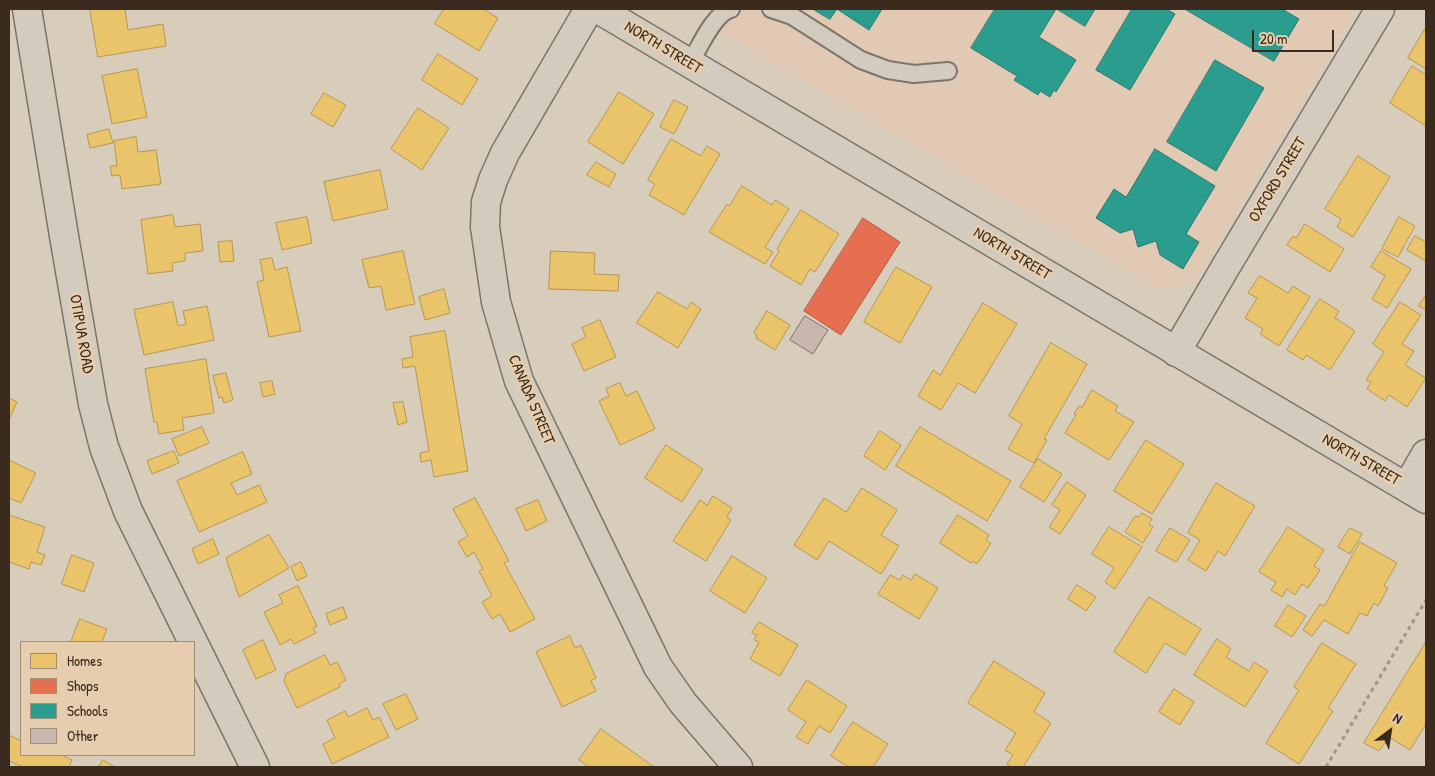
<!DOCTYPE html>
<style>
body{margin:0}
#map{position:relative;width:1435px;height:776px;overflow:hidden;background:#d8ccbb;font-family:"Patrick Hand",sans-serif}
canvas{display:block}
.frame{position:absolute;inset:0;border:10px solid #3b2a1e;pointer-events:none}
.legend{position:absolute;left:20px;top:641px;width:175px;height:115px;box-sizing:border-box;background:#e5cdae;border:1px solid #a18c74;margin:0;padding:6px 9px;list-style:none;font-size:15px;color:#3b2a1e}
.legend li{display:flex;align-items:center;gap:10px;height:25px}
.legend b{width:25px;border:1px solid #a18c74}
.north{position:absolute;left:1365px;top:706px;width:50px;height:50px;-webkit-text-stroke:4px #e5cdae;paint-order:stroke;rotate:31deg;font-size:14px;font-weight:700;line-height:20px;text-align:center;color:#3b2a1e}
.north::after{content:'';display:block;margin:auto;width:18px;height:22px;background:#3b2a1e;clip-path:polygon(50% 0,100% 100%,50% 72%,0 100%)}
.scale{position:absolute;left:1252px;top:30px;width:82px;height:22px;box-sizing:border-box;border:2px solid #3b2a1e;border-top:0;padding-left:6px;font-size:15px;line-height:18px;white-space:nowrap;color:#3b2a1e;-webkit-text-stroke:4px #e5cdae;paint-order:stroke}
</style>
<div id="map">
<canvas width="1435" height="776"></canvas>
<div class="frame"></div>
<ul class="legend">
<li><b style="height:14px;background:#e9c46a"></b>Homes</li>
<li><b style="height:14px;background:#e76f51"></b>Shops</li>
<li><b style="height:14px;background:#2a9d8f"></b>Schools</li>
<li><b style="height:14px;background:#c8b7ad"></b>Other</li>
</ul>
<div class="north">N</div>
<div class="scale">20 m</div>
</div>
<script>
const ctx = document.querySelector('canvas').getContext('2d');
ctx.lineJoin = 'round';
function paint(path, color) {
  ctx.fillStyle = color;
  ctx.fill(path, 'evenodd');
}
function strokePath(path, color, width, dash) {
  ctx.strokeStyle = color;
  ctx.lineWidth = width;
  ctx.lineCap = dash ? 'butt' : 'round';
  ctx.setLineDash(dash || []);
  ctx.stroke(path);
}
function label(font, color, halo, rows, align = 'center') {
  ctx.font = font + ' "Patrick Hand",sans-serif';
  ctx.lineWidth = 5;
  ctx.setLineDash([]);
  ctx.textBaseline = 'middle';
  ctx.strokeStyle = halo;
  ctx.fillStyle = color;
  for (const [text, x, y, turn = 0] of rows) {
    ctx.save();
    ctx.translate(x, y);
    ctx.rotate((+turn || 0) * Math.PI / 180);
    ctx.textAlign = isNaN(turn) ? turn : align;
    if (halo) ctx.strokeText(text, 0, 0);
    ctx.fillText(text, 0, 0);
    ctx.restore();
  }
}
const built = new Path2D(`
 M712,9H1357L1194,283L1159,289L704,22Z`);
const homes = new Path2D(`
 M90,9H125L128,30L163,24L166,46L98,57Z
 M444,9H483L498,18L479,51L435,24Z
 M1426,27V69L1408,58Z
 M438,54L478,79L462,105L422,80Z
 M1412,66L1426,75V126L1390,103Z
 M137,69L147,117L112,124L102,76Z
 M619,92L654,114L623,164L588,142Z
 M324,93L346,105L333,127L311,114Z
 M674,100L688,107L674,134L660,127Z
 M418,108L449,128L422,170L391,149Z
 M109,129L113,143L90,148L87,135Z
 M136,137L138,152L156,150L161,184L122,189L120,175L112,176L110,166H117L114,141Z
 M671,139L701,156L707,146L720,154L684,215L649,195L655,184L648,180Z
 M1358,156L1390,177L1353,237L1337,227L1341,219L1325,209Z
 M596,162L616,174L609,187L587,175Z
 M380,170L388,209L333,221L324,182Z
 M742,186L772,205L775,200L789,209L765,247L773,252L765,264L709,232L727,204L729,206Z
 M801,210L839,234L815,272L810,269L801,285L770,266L779,251L777,249Z
 M173,215L175,227L200,224L203,251L185,253V261L172,263L173,271L148,274L141,220Z
 M307,217L312,243L282,250L276,223Z
 M1399,217L1415,226L1398,257L1382,249Z
 M1305,224L1344,249L1330,272L1287,245L1293,236L1296,238Z
 M1415,236L1426,242V261L1407,250Z
 M232,241L234,261L220,262L218,242Z
 M403,251L415,304L386,310L381,286L369,288L362,260Z
 M551,251L595,253L594,274L619,275L618,291L549,289Z
 M1381,251L1411,269L1387,308L1372,299L1385,276L1371,267Z
 M272,258L275,270L287,267L301,331L269,337L257,282L264,280L260,260Z
 M896,267L932,287L900,343L864,322Z
 M1260,276L1288,293L1293,286L1310,297L1279,346L1260,334L1263,329L1245,318L1257,298L1248,293Z
 M444,289L450,313L425,320L419,297Z
 M658,292L687,309L691,302L701,309L678,348L637,323Z
 M1426,295V310L1419,306Z
 M1320,299L1339,311L1335,318L1355,331L1330,370L1306,355L1303,360L1287,350Z
 M173,302L178,326L186,324L183,311L207,306L214,340L144,355L134,310Z
 M1400,302L1421,315L1402,344L1414,351L1405,365L1426,378L1407,407L1389,395L1385,401L1367,389L1371,382L1366,380L1384,352L1373,344Z
 M983,303L1017,324L975,393L958,383L941,410L918,396L933,370L940,375Z
 M767,311L790,325L775,350L756,338L757,335L754,333Z
 M600,320L616,357L584,371L572,344L586,337L582,328Z
 M445,331L468,471L434,477L431,460L421,462L420,453L429,451L415,366L403,368L402,359L413,357L410,337Z
 M1051,343L1087,364L1044,439L1047,440L1034,463L1008,449L1022,424L1009,416Z
 M206,359L214,413L182,418L184,430L159,434L157,422H154L145,369Z
 M226,373L233,400L224,403L222,397L219,398L213,376Z
 M272,381L275,394L263,397L260,383Z
 M620,383L626,396L637,391L655,429L620,445L599,401L609,396L606,389Z
 M1092,390L1118,406L1115,411L1134,422L1109,460L1065,433L1076,415L1074,414L1079,406L1082,407Z
 M9,398L17,402L9,420Z
 M403,402L407,422L398,425L393,403Z
 M202,427L209,443L179,456L172,439Z
 M920,427L1011,481L987,521L896,466Z
 M880,431L901,445L885,470L864,456Z
 M1146,440L1184,464L1152,514L1114,491Z
 M666,445L703,469L682,502L645,478Z
 M174,451L179,463L152,474L147,461Z
 M243,452L252,474L231,483L237,495L259,485L267,502L199,532L177,481Z
 M1038,459L1062,474L1044,502L1020,487Z
 M9,460L36,473L21,503L9,498Z
 M1067,482L1086,495L1060,534L1049,527L1060,510L1052,505Z
 M1216,483L1255,506L1225,556L1218,551L1206,571L1188,560L1200,540L1188,533Z
 M862,488L897,510L881,535L899,546L881,574L829,541L817,560L794,545L824,498L846,512Z
 M713,496L732,508L727,517L731,520L706,561L673,541L700,500L707,505Z
 M475,498L509,561L504,563L535,619L510,632L500,614L492,619L482,602L492,596L479,571L483,569L474,552L467,557L458,542L468,536L453,509Z
 M538,500L547,521L526,531L516,509Z
 M1142,513L1152,519L1149,524L1153,527L1143,543L1125,532L1135,516L1138,517Z
 M9,515L45,527L37,552L45,555L41,565L31,562L29,569L9,562Z
 M958,515L989,535L986,540L991,543L977,564L972,561L971,563L940,543Z
 M1109,527L1142,547L1115,589L1105,582L1114,568L1092,554Z
 M1288,527L1324,550L1314,566L1320,570L1308,588L1302,584L1295,595L1287,589L1282,597L1271,590L1276,582L1259,572Z
 M1170,528L1190,540L1176,562L1156,551Z
 M1350,528L1362,534L1350,554L1338,547Z
 M269,535L289,568L239,597L226,558Z
 M213,539L219,554L198,564L192,549Z
 M1360,542L1397,563L1384,586L1388,588L1378,606L1374,603L1367,616L1360,613L1348,634L1324,620L1312,636L1303,630L1320,604L1324,606Z
 M72,555L94,563L84,592L62,584Z
 M732,556L767,578L745,613L710,591Z
 M301,562L307,576L297,581L291,567Z
 M915,574L938,588L919,619L878,594L890,575L900,580L903,575L911,580Z
 M1077,585L1096,597L1086,611L1068,599Z
 M298,586L317,626L313,628L316,633L294,644L291,639L280,645L264,612L283,603L279,595Z
 M1149,597L1201,629L1185,655L1165,643L1146,673L1114,652Z
 M1288,605L1306,616L1292,637L1275,626Z
 M343,607L347,618L330,625L326,614Z
 M80,619L107,629L102,642H71Z
 M759,622L798,645L780,676L750,659L759,642L754,640L757,635L752,633Z
 M570,636L575,648L581,645L596,678L591,681L596,691L562,707L536,652Z
 M1217,639L1231,649L1226,657L1249,671L1254,662L1268,671L1245,707L1194,675Z
 M263,640L276,670L256,679L243,650Z
 M1426,642V724L1410,750L1389,737L1379,751L1364,743Z
 M1322,643L1356,664L1328,708L1333,711L1299,764L1266,743L1299,690L1294,687Z
 M325,655L330,665L337,662L346,680L339,684L340,687L297,708L284,681L286,674Z
 M994,661L1045,693L1034,712L1051,723L1023,767H1012L1007,764L1013,755L1005,750L1016,733L968,703Z
 M807,680L847,706L830,733L819,726L808,744L796,737L806,722L788,710Z
 M1174,689L1194,702L1180,725L1159,712Z
 M406,694L418,719L396,730L383,704Z
 M367,708L373,720L379,717L389,737L332,764L323,744L335,738L327,720L345,711L348,717Z
 M853,722L888,744L873,767H849L831,756Z
 M601,729L654,767H589L579,760Z
 M9,735L21,741V755H61L72,760L69,767H23L9,761Z
 M103,760L115,767H99Z`);
const shops = new Path2D(`
 M863,218L900,242L841,335L804,311Z`);
const schools = new Path2D(`
 M813,9H882L869,30L837,9L830,19Z
 M995,9H1056L1039,37L1076,60L1056,92L1054,90L1050,97L1040,91L1038,95L1014,80L1017,76L971,48Z
 M1057,9H1095L1085,26Z
 M1132,9H1166L1175,14L1130,90L1096,70Z
 M1185,9H1282L1299,19L1274,61Z
 M1215,60L1264,88L1216,171L1167,142Z
 M1155,149L1215,186L1186,234L1199,242L1183,269L1160,255L1156,241L1138,247L1133,229L1120,233L1096,218L1114,189L1126,197Z`);
const building = new Path2D(`
 M805,316L828,330L813,354L790,340Z`);
const path = new Path2D(`
 M1326,767L1426,600`);
const service = new Path2D(`
 M771,9L792,16L861,60L888,70L914,74L948,71
 M690,63C699,48 714,13 731,9`);
const minor = new Path2D(`
 M589,9L505,153L493,180L486,202L485,227L496,302L519,381L658,667L683,703L738,767
 M1176,352L1225,268L1380,9
 M1407,487L1426,454`);
const tertiary = new Path2D(`
 M27,9L64,236L93,404L104,447L128,511L193,642
 M598,9L1426,499
 M194,644L255,767`);
const streetNames = [
 ["NORTH STREET",663,48,31],
 ["OXFORD STREET",1278,180,-59],
 ["NORTH STREET",1012,254,31],
 ["OTIPUA ROAD",81,334,80],
 ["CANADA STREET",531,400,67],
 ["NORTH STREET",1361,460,30]
];
paint(built, '#e1c9b4');
paint(homes, '#e9c46a');
strokePath(homes, '#b59653', 1);
paint(shops, '#e76f51');
strokePath(shops, '#b35a42', 1);
paint(schools, '#2a9d8f');
strokePath(schools, '#2f7a6d', 1);
paint(building, '#c8b7ad');
strokePath(building, '#7d746a', 1);
strokePath(service, '#7d746a', 20);
strokePath(minor, '#7d746a', 31);
strokePath(tertiary, '#7d746a', 31);
strokePath(path, '#9c958b', 3, [4, 4]);
strokePath(service, '#d4cbbf', 16);
strokePath(minor, '#d4cbbf', 28);
strokePath(tertiary, '#d4cbbf', 28);
label('16px', '#3b2a1e', '#e5cdae', streetNames);
</script>
